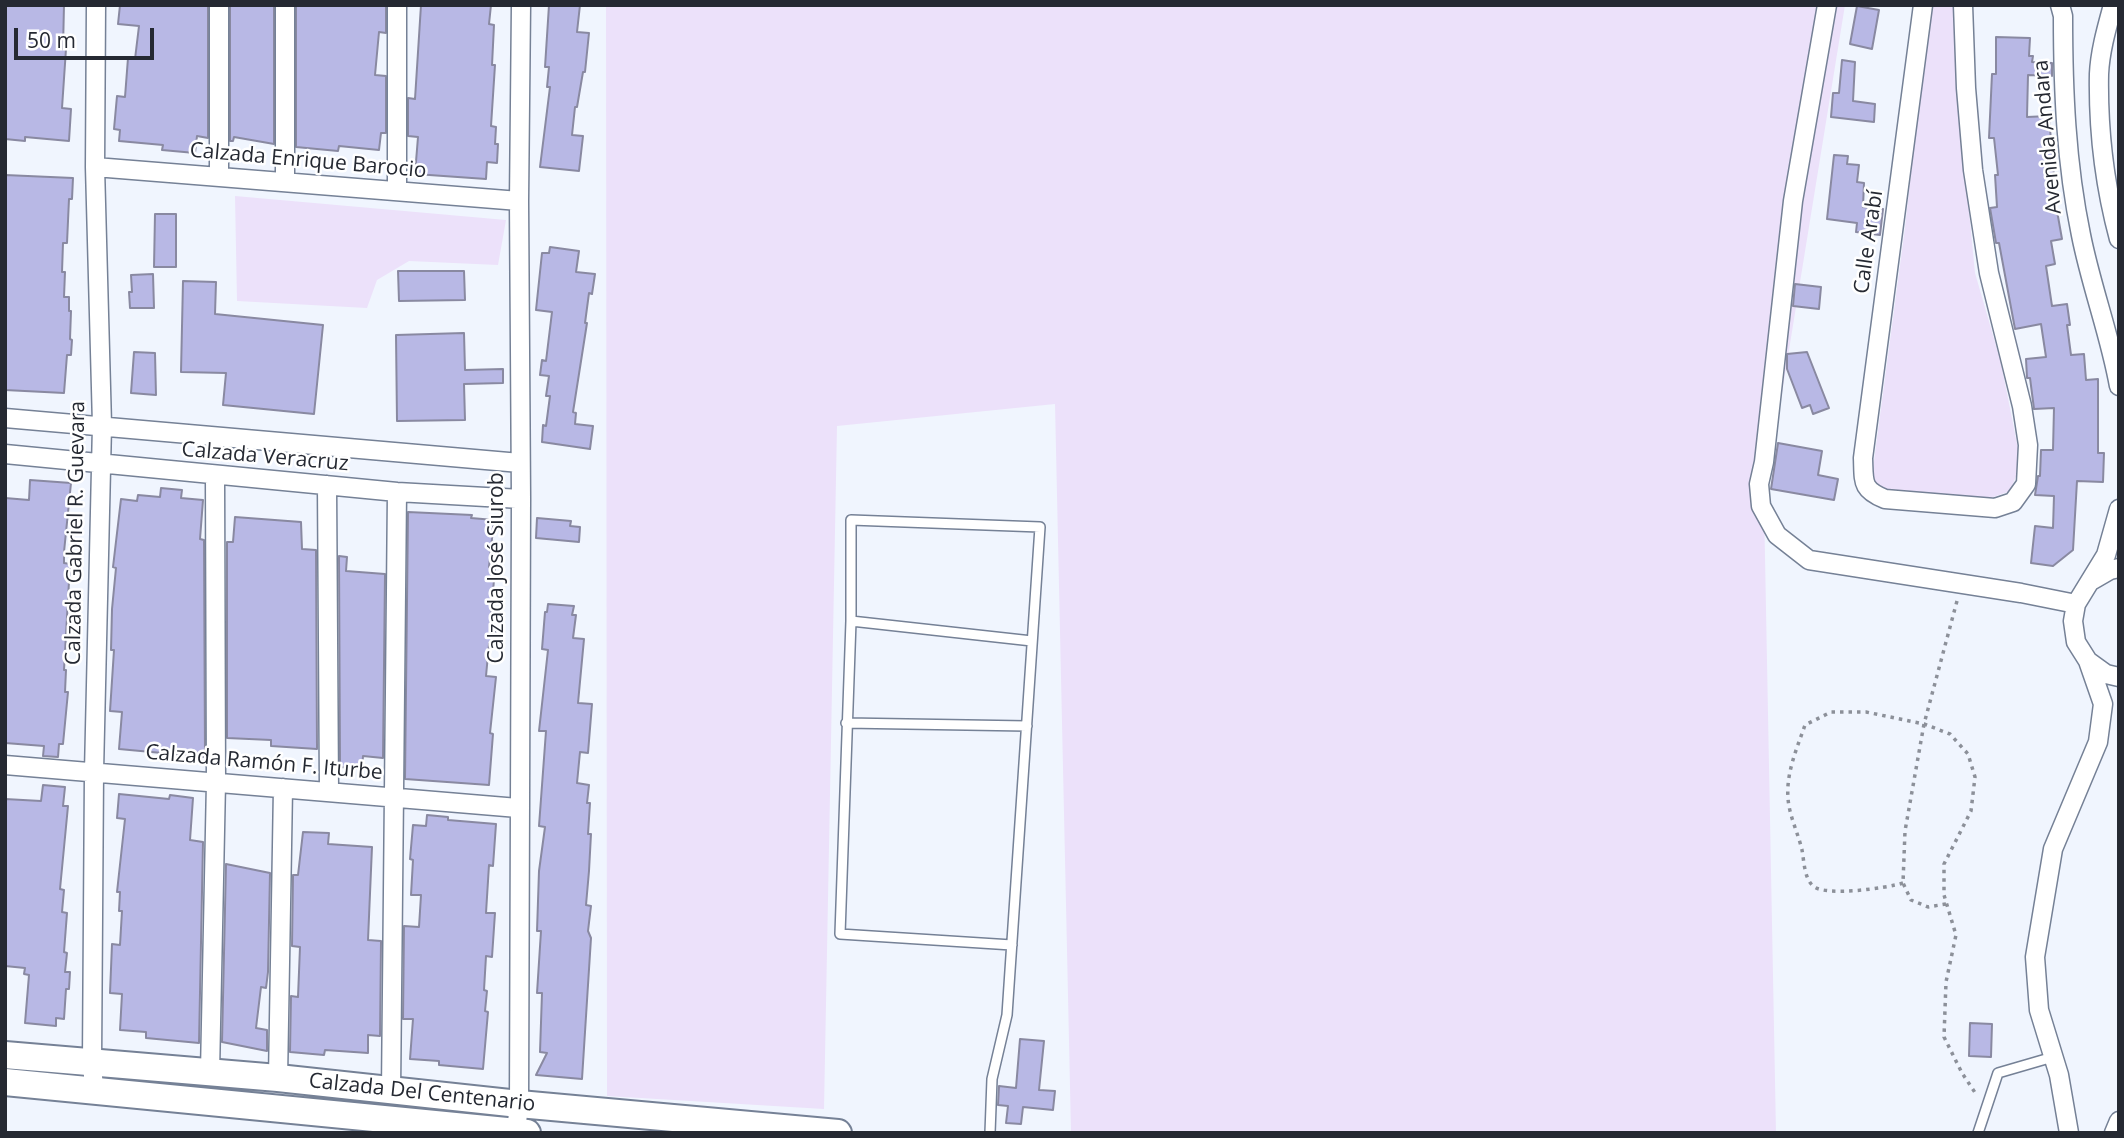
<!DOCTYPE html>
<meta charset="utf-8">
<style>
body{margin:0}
#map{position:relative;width:2124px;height:1138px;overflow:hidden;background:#f0f5fe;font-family:"Open Sans",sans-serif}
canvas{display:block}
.frame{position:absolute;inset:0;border:7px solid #252932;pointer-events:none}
.scale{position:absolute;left:14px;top:28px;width:140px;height:32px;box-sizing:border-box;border:4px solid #252932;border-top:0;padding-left:9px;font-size:21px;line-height:24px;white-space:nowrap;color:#252932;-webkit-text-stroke:5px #fff;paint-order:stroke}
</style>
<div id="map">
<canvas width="2124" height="1138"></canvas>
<div class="frame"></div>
<div class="scale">50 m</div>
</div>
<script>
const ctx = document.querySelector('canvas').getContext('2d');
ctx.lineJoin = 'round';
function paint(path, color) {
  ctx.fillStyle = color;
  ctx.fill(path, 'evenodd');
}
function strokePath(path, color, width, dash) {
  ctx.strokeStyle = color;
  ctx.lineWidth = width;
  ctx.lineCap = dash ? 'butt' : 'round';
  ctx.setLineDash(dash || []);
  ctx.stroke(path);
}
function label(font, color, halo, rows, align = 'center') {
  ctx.font = font + ' "Open Sans",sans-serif';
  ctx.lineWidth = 5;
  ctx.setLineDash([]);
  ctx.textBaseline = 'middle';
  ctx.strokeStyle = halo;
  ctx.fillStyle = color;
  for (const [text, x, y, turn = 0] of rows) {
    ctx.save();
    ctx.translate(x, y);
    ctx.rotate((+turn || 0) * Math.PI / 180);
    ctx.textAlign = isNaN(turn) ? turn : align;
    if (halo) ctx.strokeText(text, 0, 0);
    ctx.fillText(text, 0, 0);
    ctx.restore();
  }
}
const green = new Path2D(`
 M606,5H1845L1764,504L1776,1133L1071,1132L1055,404L837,426L824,1109L607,1096Z
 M1929,5H1958L1960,118L1975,273L2001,363L2021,464L2010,491L1988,499L1887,493L1877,489L1872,476L1905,228Z
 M235,196L506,220L498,265L409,261L377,280L367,308L237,301Z`);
const building = new Path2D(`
 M5,5H64L63,49H66L62,108L71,109L69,141L25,137V141L5,139Z
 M120,5H208V138L197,136L195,153L162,150L163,145L119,141L120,130L114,129L117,96L125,97L128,58L135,59L139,26L118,24Z
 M230,5H274V144L234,137L233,141H230Z
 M296,5H386V33L379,32L375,75L386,76V133H381L379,150L339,146L338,151L296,147Z
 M421,5H491L489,24L494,25L492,65H495L491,126L496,127L495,144H498L497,163L487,162L486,179L415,174L418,137L408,136V98L415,99Z
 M549,5H580L577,32L589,33L585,72H583L577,107H575L572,135L583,136L579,171L540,167L550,87H547L549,67H545Z
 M1857,6L1879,10L1872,49L1850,44Z
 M1996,37L2030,38L2029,56H2033L2032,62L2052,63V76L2028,75L2027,117L2049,116L2054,177H2051L2062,239L2051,241L2055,264L2046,266L2052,306L2067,304L2070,325H2067L2071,355L2084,354L2086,380L2098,379V453H2104L2103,482L2077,481L2073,550L2053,566L2031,563L2035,526L2053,528L2054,496L2035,495L2038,476H2040L2041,450H2053L2054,408L2034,409L2030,378H2027L2026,359L2046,357L2041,324L2015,329L1999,243H1996L1990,208L1997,207L1995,175H1998L1994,138H1989L1992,74H1996Z
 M1842,60L1855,62L1853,101L1875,104L1874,122L1831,117L1833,93H1839Z
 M1834,155L1848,156L1847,164L1859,165L1857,182L1864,183L1863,207L1883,209L1880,235L1856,232L1857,223L1827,219Z
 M5,175L73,178L72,199H69L67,243H63L62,272H65L64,297H69V311H71L70,339L72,340L71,355H67L64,393L5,390Z
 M155,214H176V267H154Z
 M550,247L579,251L576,272L595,274L592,294L589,293L585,323H587L573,412L576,413L575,424L593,426L590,449L542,442L543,425L546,426L550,396H546L549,376L540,375L542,360L546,361L552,312L536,310L542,253H549Z
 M398,271H464L465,300L399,301Z
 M153,274L154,308H130L129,292H132L131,275Z
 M183,281L216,282L215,314L323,325L314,414L223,405L226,373L181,372Z
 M1795,284L1821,287L1819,309L1793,306Z
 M464,333L465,370L503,369V383L464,384L465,420L397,421L396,335Z
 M134,352L155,353L156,395L131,393Z
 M1807,352L1829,408L1813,414L1810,405L1802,408L1787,369V354Z
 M1778,443L1822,451L1818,475L1838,479L1834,500L1771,489Z
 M30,480L71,483L64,552V563L70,564L64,670H66L65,692H68L63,744H59L58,757L43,756L44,746L5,743V498L29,500Z
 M161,488L182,490L181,498L203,500L200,539L204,540L205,757L119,749L122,712L110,711L114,650H111L112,609L116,568L113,567L121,499L137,501L138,495L160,497Z
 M408,512L472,515L471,518L494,520L489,567L495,568L490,627L496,628L494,645L489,644L486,676L496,677L490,733L493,734L489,785L405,779Z
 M235,517L301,522L302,549L316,550L317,749L271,746V740L227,738V542H233Z
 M537,518L571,521L570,526L580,527L579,542L536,538Z
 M339,556L347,557L346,571L385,574L383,758L363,756L362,769L340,767Z
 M548,604L574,606L572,615H576L573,638L584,639L578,703L592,704L588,753L580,752L577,783L589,785L587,803H590L588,834H591L589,871L586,905L591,906L588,931L591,938L582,1079L536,1075L547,1053L540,1052L542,993H537L541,931H537L539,871L545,827L539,826L546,731H539L548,650L542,649L545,612H547Z
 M43,785L65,787L63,806H68L60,889L64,890L62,912L67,913L64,952L67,953L65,972H70L69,989H66L64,1019L56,1018V1026L25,1023L29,975L24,974L25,968L5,966V799L41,801Z
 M119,794L169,799L170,795L193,798L190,840L203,842L199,1043L146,1038V1032L120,1030L122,994L110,993L112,944L120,945L122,911H119L120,892H117L125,819L117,818Z
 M427,815L448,817V820L496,824L493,866L489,865L486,913H495L492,957L486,956L484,990L487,991L485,1011L488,1012L483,1069L439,1065V1061L410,1059L413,1019H403L404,926L419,927L421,895H411L413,860L410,859L413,825L426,826Z
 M303,832L329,833L328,844L372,847L368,940L381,941L380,1036L368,1035V1053L325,1050L324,1055L290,1052L291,996L298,997L300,947L292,946L293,875H298Z
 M226,864L270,873L268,972L266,988L261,987L256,1028L267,1030V1051L222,1042Z
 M1970,1023L1992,1024L1991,1057L1969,1056Z
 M1020,1039L1044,1041L1039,1090L1055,1091L1053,1110L1023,1107L1021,1124L1006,1123L1008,1106L998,1105L999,1086L1016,1088Z`);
const path = new Path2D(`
 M1903,883C1887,888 1825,897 1813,886C1804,878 1804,860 1802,850C1798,833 1789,815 1788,798C1786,773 1797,748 1805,725L1831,712H1866L1924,724L1950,734L1968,754L1975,777L1971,811L1944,864V895L1956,935L1946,982L1944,1037L1962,1073L1976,1094
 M1946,904L1928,907L1911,900L1903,883L1905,831L1924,724L1957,601`);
const lane = new Path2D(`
 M851,621L1032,641
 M846,723L1027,726
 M990,1133L992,1079L1007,1015L1040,527L851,520V621L840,934L1012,945
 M1978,1133L1998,1073L2053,1057`);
const street = new Path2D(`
 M219,5V177
 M1827,5L1793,201L1764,462L1759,484L1761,506L1777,535L1809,560L2021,593L2076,604
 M1923,5L1863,458C1864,482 1861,489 1885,499L1995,508L2013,502L2026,484L2028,445L2022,406L1989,273L1973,170L1966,88L1963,5
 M2060,5L2063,16C2063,90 2066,163 2081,235C2091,286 2110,335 2119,386
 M2113,5C2107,27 2100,51 2099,74C2098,128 2105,187 2119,239
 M95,167L519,201
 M285,182V5
 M397,191V5
 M5,418L520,463
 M5,454L397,492L521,499
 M327,485L329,791
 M2091,581L2110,570L2119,568
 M2088,661L2106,674L2119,677
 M5,765L518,808
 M210,1072L216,782L215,475
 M278,1078L283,788
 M94,1091L92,1061L94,772L102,425L95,167L96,5
 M391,1091L397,492
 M516,1132L519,1104L521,499L519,201L521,5
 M2069,1133L2059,1075L2039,1010L2035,957L2053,849L2098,742L2103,704L2088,661L2076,642L2073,621L2076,604L2106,555L2119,509
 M2114,1133L2119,1121`);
const secondary = new Path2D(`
 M5,1055L278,1078L519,1104L838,1133
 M5,1082L527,1133`);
const streetNames = [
 ["Avenida Andara",2048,137,-95],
 ["Calzada Enrique Barocio",308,161,5],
 ["Calle Arabí",1869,242,-82],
 ["Calzada Veracruz",265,457,5],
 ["Calzada Gabriel R. Guevara",76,533,-89],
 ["Calzada José Siurob",497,568,-90],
 ["Calzada Ramón F. Iturbe",264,763,5],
 ["Calzada Del Centenario",422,1093,6]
];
paint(green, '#ece1fa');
paint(building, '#b8b8e5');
strokePath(building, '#8989a1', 2);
strokePath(lane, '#758196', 12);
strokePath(street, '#758196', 21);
strokePath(secondary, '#758196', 30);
strokePath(path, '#8c9099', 3.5, [3.5, 5]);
strokePath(lane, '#fff', 9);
strokePath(street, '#fff', 18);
strokePath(secondary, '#fff', 26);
label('21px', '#252932', '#fff', streetNames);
</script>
